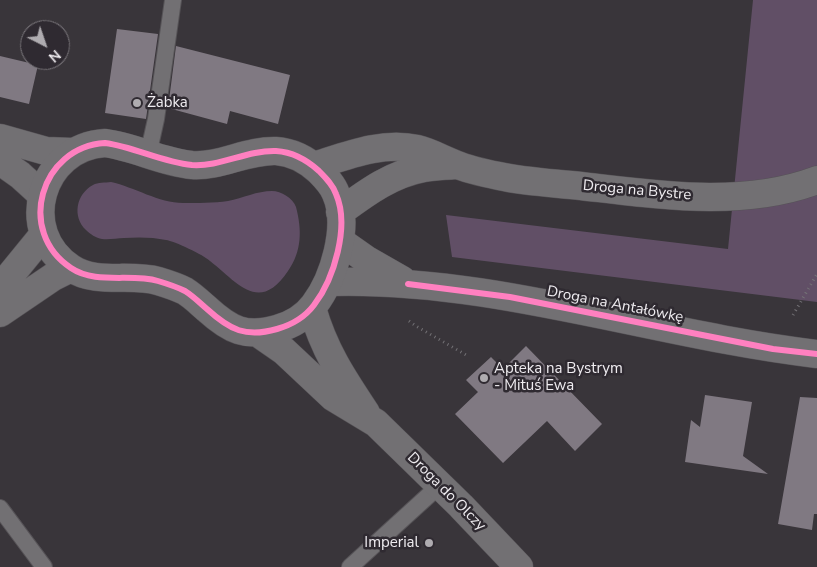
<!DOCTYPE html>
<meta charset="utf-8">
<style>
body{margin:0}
#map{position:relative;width:817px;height:567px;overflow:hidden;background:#39353a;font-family:"Nunito Sans",sans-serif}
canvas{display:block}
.north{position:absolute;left:20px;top:20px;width:50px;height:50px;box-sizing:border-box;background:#2f2a31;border:1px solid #7c787d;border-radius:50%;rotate:139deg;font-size:14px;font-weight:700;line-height:20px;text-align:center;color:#efecf0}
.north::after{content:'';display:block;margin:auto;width:18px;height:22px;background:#afacb0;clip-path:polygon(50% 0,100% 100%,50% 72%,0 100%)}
</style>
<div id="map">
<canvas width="817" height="567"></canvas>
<div class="north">N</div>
</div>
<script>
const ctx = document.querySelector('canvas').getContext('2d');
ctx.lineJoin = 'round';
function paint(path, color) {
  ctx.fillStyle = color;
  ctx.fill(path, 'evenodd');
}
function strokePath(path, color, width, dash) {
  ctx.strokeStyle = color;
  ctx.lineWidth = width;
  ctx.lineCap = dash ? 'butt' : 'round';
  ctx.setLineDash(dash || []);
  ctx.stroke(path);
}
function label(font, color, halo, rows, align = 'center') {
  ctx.font = font + ' "Nunito Sans",sans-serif';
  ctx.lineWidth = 5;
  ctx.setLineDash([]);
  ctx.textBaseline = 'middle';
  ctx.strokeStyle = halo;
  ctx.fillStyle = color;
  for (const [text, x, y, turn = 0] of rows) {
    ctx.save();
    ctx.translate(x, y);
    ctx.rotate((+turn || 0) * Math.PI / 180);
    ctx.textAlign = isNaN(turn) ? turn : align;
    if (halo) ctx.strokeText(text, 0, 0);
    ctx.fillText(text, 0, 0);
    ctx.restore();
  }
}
const green = new Path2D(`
 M753,0H817V302L452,257L446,215L728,249Z
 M111,182C134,187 159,203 183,203C197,203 214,203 228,201C243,198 257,191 272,191C281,191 293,198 296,207C302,230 302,251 288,271C259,314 238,283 210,261C204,255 174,241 166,240C153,237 137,237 124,238C117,238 109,240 102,239C96,238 90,234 86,230C72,217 76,194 93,185C98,182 105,183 111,182Z`);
const building = new Path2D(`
 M117,29L158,34L146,119L105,113Z
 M176,46L290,75L278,124L230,111L227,124L168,108Z
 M0,56L38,65L29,104L0,97Z
 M526,346L602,424L575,451L547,421L503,463L455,414L478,392L466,380L491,357L503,369Z
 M705,395L752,402L743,456L768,474L685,462L691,420L700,427Z
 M800,397L817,398V514H814L812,530L778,524Z`);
const path = new Path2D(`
 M793,315L817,274
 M409,321L416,326L468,356`);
const service = new Path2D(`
 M148,155L156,119L173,0
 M0,508L44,567
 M350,567L440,485`);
const minor = new Path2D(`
 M0,138L46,151L73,152
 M0,161L20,175L42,195
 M340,241L367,260L402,280
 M329,282C494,277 654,335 817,354`);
const tertiary = new Path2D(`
 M105,143C135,147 161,162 192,165C220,167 247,150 276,151C292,152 307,160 319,171C326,178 333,185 336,194C350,226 334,279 314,305C305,317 291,325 277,329C246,338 230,330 207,309C200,303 193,296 185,291C177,287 168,284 158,281C131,273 96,285 71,268C16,232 40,147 105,143Z
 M314,166C346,156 382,141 417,149C430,152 442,159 455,164C469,170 484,173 499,176C526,182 554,183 581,186C659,195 742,208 817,180
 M340,212C366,193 391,174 424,168C434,166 445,166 455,165
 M0,288L44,234
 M312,308C324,350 342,377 366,413
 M0,313L53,277L71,268
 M258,333L284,351L333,397L376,423L461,506L519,567`);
const cycleway = new Path2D(`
 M105,143C135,147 161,162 192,165C220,167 247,150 276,151C292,152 307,160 319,171C326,178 333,185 336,194C350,226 334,279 314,305C305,317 291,325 277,329C246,338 230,330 207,309C200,303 193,296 185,291C177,287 168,284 158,281C131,273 96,285 71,268C16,232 40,147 105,143Z
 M408,284L510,297L773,349L817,354`);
const markers = [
 [137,103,5,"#afacb0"],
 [484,378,5,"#afacb0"],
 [429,543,5,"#afacb0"]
];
const poiNames = [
 ["Żabka",147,103],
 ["Apteka na Bystrym",494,369],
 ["- Mituś Ewa",494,386],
 ["Imperial",419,543,"right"]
];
const streetNames = [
 ["Droga na Bystre",637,191,5],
 ["Droga na Antałówkę",615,305,11],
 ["Droga do Olczy",446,492,45]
];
paint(green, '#614f66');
paint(building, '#807982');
strokePath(service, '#565357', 18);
strokePath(minor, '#565357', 29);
strokePath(tertiary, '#565357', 29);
strokePath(path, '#747276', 3, [1, 4]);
strokePath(service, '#727073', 16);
strokePath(minor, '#727073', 28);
strokePath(tertiary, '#727073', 28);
strokePath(cycleway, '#ff80c0', 6);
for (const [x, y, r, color] of markers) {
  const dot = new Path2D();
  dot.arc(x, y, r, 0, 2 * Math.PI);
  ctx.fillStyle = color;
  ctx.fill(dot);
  strokePath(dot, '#2f2a31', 2);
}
label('15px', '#efecf0', '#2f2a31', poiNames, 'left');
label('15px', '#efecf0', '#2f2a31', streetNames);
</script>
